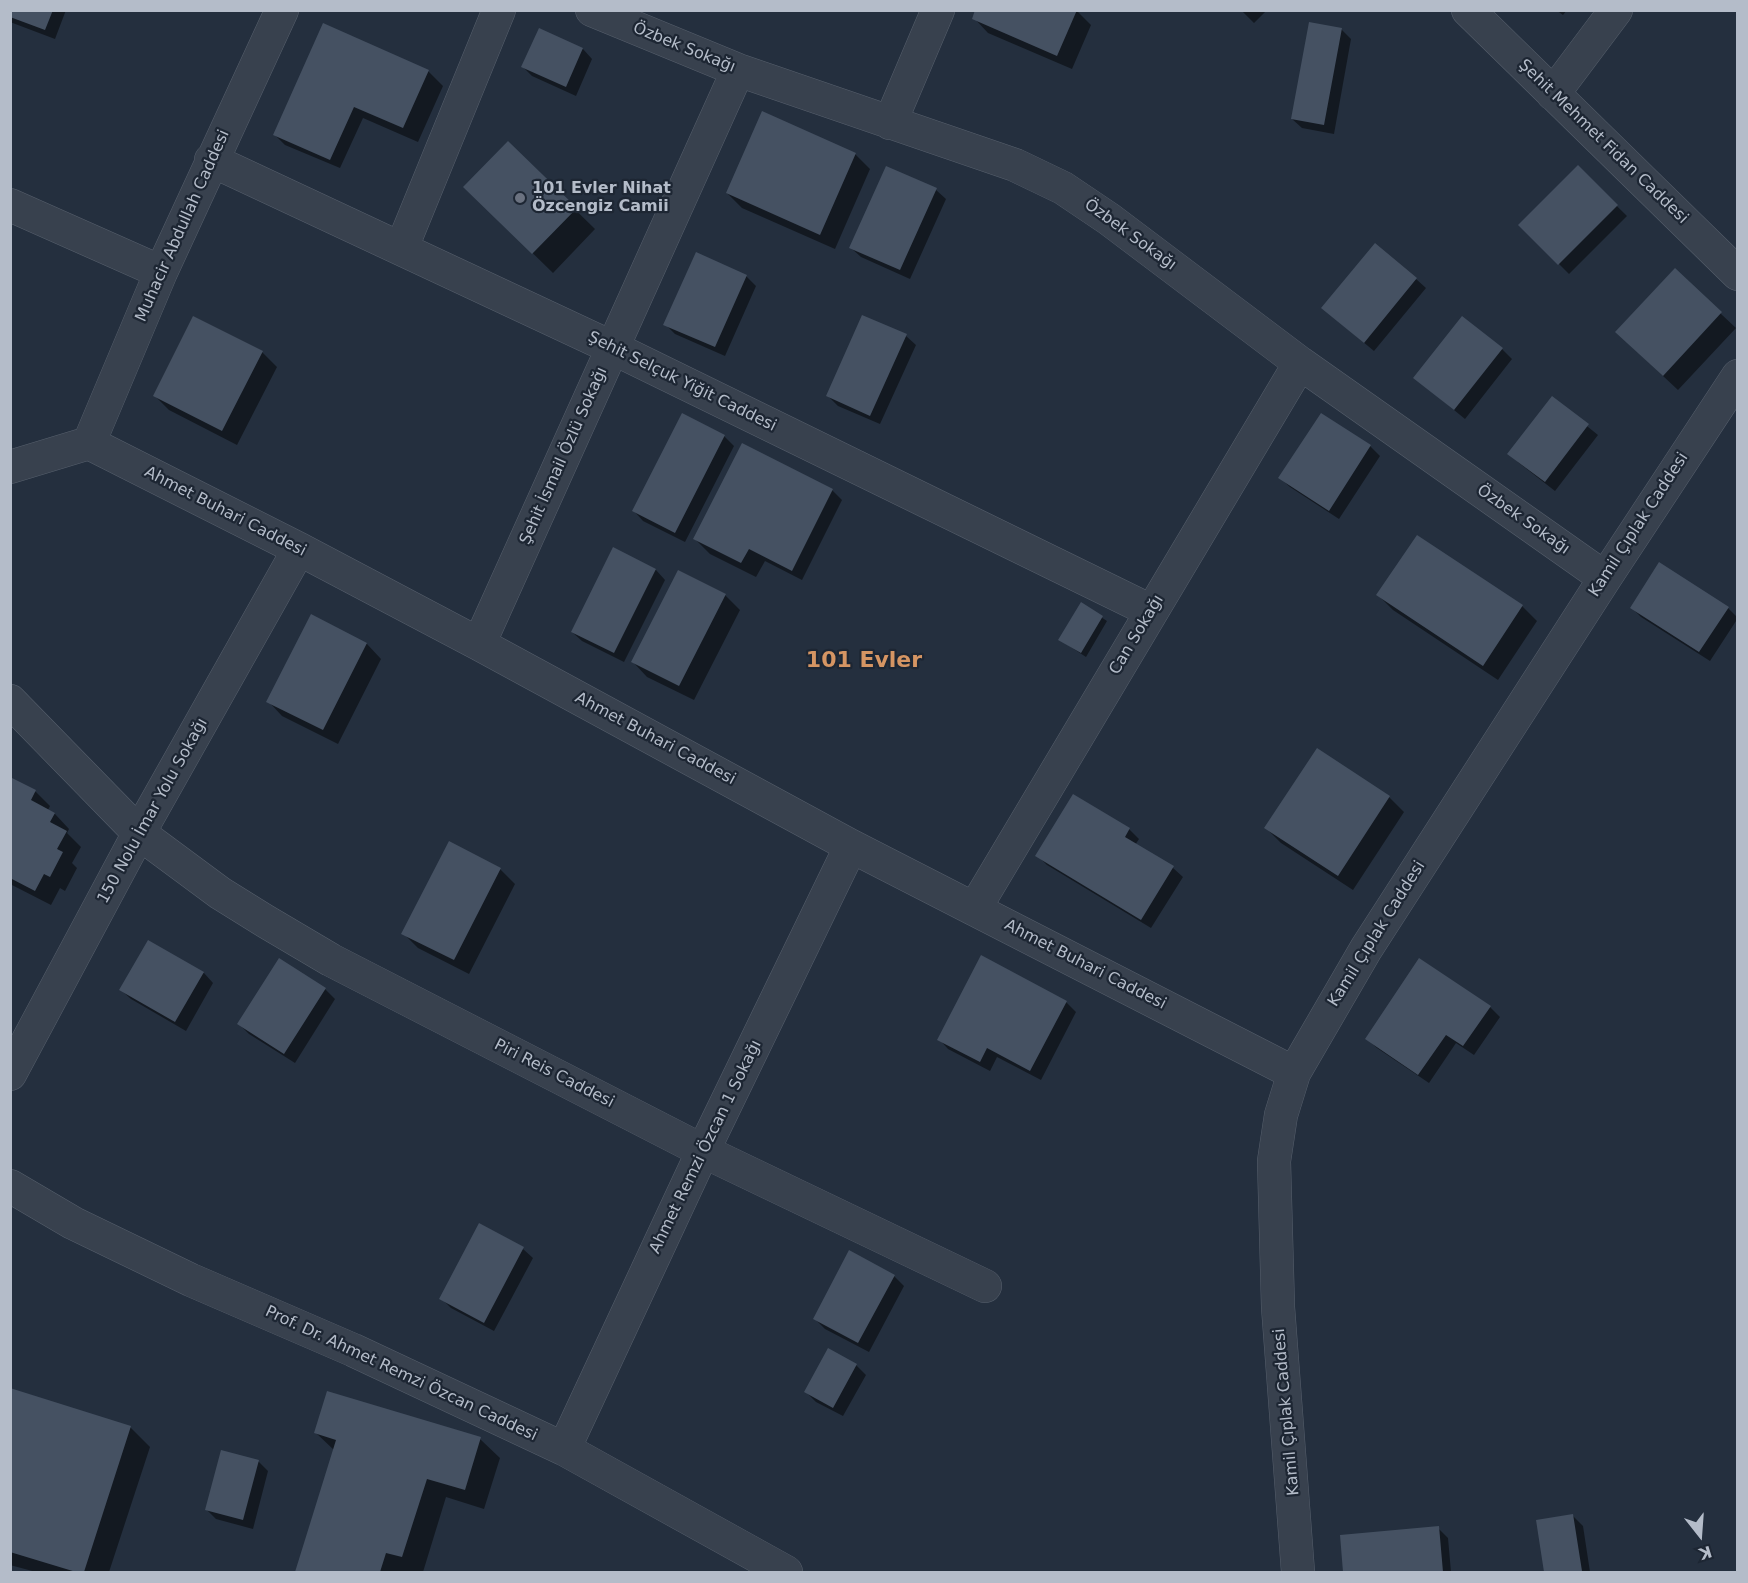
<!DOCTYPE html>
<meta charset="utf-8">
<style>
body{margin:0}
#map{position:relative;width:1748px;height:1583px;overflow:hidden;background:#242f3e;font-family:"DejaVu Sans",sans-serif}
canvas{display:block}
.frame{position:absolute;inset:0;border:12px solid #b4bcc9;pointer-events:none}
.north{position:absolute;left:1670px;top:1505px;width:60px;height:60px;-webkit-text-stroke:4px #1d2633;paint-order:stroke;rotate:163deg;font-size:16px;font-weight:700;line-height:24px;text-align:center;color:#b4bcc9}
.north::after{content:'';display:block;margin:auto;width:21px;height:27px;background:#b4bcc9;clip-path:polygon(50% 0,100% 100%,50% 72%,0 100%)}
</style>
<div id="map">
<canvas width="1748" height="1583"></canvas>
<div class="frame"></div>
<div class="north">K</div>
</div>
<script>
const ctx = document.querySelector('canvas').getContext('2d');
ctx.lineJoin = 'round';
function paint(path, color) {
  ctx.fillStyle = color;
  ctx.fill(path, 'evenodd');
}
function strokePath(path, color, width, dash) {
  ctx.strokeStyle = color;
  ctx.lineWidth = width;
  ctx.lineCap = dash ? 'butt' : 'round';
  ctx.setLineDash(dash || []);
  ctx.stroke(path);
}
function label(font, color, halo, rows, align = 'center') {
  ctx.font = font + ' "DejaVu Sans",sans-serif';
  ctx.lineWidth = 4.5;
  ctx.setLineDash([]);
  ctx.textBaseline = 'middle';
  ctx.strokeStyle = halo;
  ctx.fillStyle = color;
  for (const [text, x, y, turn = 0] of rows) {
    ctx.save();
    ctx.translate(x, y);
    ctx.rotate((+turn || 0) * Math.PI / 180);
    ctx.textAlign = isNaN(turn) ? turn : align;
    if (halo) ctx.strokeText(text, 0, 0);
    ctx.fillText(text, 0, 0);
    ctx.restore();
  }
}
const shadow = new Path2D(`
 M10,10H66L55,39L10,22Z
 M1076,10L1091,25L1072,69L988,33L974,18Z
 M1241,10H1267L1254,23Z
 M1556,10H1567L1563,15Z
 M1341,29L1351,39L1334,134L1302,128L1292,119Z
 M583,49L592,59L576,96L532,76L522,66Z
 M428,71L443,86L418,142L363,118L340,168L285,145L275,135Z
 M508,144L595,229L553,273L465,187Z
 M855,154L870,169L835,249L742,208L727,193Z
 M1578,168L1627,216L1569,274L1520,225Z
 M936,190L946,199L910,279L861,257L851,248Z
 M697,254L746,276L756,286L725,356L675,334L665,324Z
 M1675,271L1736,328L1678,390L1632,347Z
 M1416,279L1426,288L1374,351L1333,317Z
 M906,336L916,345L880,424L838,406L828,396Z
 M1502,349L1512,359L1465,419L1415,378Z
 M262,352L277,367L237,445L169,410L154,395Z
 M1552,398L1598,435L1555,491L1519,463L1509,454Z
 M1321,415L1370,446L1380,456L1339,519L1290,487L1280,478Z
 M724,436L734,446L685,542L643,521L634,511Z
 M791,470L832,490L842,500L802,580L765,561L756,577L710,554L695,539Z
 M1418,537L1522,606L1537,621L1498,680L1393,610L1378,595Z
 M614,549L656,570L665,580L624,662L582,641L572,632Z
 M725,595L740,610L694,700L647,677L633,662Z
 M1081,604L1107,621L1086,657L1060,640Z
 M1632,608H1728L1738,618L1710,661L1641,617Z
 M311,616L367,644L381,659L338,744L282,716L268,701Z
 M10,778L36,792L50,806L48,810L55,814L69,829L67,833L81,847L72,863L77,868L65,891L60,888L51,905L10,884Z
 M1389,797L1404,812L1353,890L1281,843L1266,828Z
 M1129,829L1139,839L1135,845L1173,868L1183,877L1151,928L1047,865L1037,855Z
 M500,869L515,884L469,974L418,948L403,933Z
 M982,957L1066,1002L1076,1012L1041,1080L997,1057L990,1071L948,1049L939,1039Z
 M204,973L213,983L186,1031L131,999L121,990Z
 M325,989L335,999L295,1063L249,1034L239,1024Z
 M1490,1007L1500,1017L1474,1055L1456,1043L1429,1083L1377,1048L1367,1039Z
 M523,1249L533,1258L494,1331L451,1308L441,1298Z
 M894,1276L904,1286L869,1352L825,1329L815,1319Z
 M856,1365L866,1375L843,1416L816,1402L806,1392Z
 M10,1390L130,1427L150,1447L109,1572H36L10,1565Z
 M316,1433L480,1439L500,1458L484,1509L446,1497L423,1572H297L335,1451Z
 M222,1452L259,1462L268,1471L253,1529L216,1519L206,1509Z
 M1573,1516L1583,1526L1590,1572H1545L1537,1521Z
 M1438,1528L1448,1538L1451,1572H1345L1342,1536Z`);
const building = new Path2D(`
 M10,10H53L45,30L10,17Z
 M975,10H1077L1057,56L972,19Z
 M1309,22L1342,28L1324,125L1291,119Z
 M323,23L429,70L403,128L354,107L330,160L273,135Z
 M539,28L583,48L566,87L521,67Z
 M762,111L856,153L820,235L726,193Z
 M508,141L577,208L532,254L463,187Z
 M1578,165L1618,205L1558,265L1518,225Z
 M886,166L937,188L900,270L849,248Z
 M1375,243L1417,278L1364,343L1321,308Z
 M696,252L747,275L715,347L663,325Z
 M1675,268L1722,312L1663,376L1615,332Z
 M862,315L907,334L870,416L826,396Z
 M193,316L263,351L222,431L153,396Z
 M1462,316L1503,348L1454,410L1413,378Z
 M1552,396L1589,424L1545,482L1507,454Z
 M682,413L725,435L675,533L632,511Z
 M1321,413L1371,445L1329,511L1278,478Z
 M742,443L833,489L792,571L749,549L741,563L693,539Z
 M1417,535L1523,605L1483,666L1376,595Z
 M613,547L656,569L614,653L571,632Z
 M1659,562L1729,607L1699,652L1630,608Z
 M678,570L726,594L679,686L631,662Z
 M1081,602L1103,616L1081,653L1058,640Z
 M311,614L367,643L323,730L266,702Z
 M1317,748L1390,796L1338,876L1264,828Z
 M10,777L36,790L31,800L55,813L50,822L67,831L57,849L63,852L50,877L44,874L35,891L10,878Z
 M1073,794L1130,828L1125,837L1174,866L1141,920L1035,856Z
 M449,841L501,868L454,960L401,934Z
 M148,940L204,972L175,1022L119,990Z
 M981,955L1067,1001L1030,1071L987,1048L980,1062L937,1040Z
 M279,958L326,988L284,1054L237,1024Z
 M1419,958L1491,1006L1463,1046L1446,1035L1418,1075L1365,1039Z
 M479,1223L524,1247L484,1323L439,1299Z
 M849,1250L895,1275L858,1343L813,1319Z
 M828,1348L857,1364L833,1408L804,1392Z
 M10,1388L131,1426L84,1572H76L10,1552Z
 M327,1391L481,1437L465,1490L427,1479L402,1557L386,1553L380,1572H295L336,1440L314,1433Z
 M221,1450L259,1460L243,1520L205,1510Z
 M1573,1514L1582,1571L1544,1572L1536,1520Z
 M1439,1526L1443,1572H1343L1340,1535Z`);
const minor = new Path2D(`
 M592,10L738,70L1015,165L1063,188L1109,219L1300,363L1605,578
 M1468,10L1738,274
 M1553,94L1616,10
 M890,123L938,10
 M211,160L613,348L1151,611
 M10,205L161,272
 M402,247L499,10
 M89,443L161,272L282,10
 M10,467L89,443L299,549L479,644L851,846L1294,1073
 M479,644L738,70
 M10,701L139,833L220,893L265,921L331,960L703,1151L985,1286
 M975,908L1300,363
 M10,1074L139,833L299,549
 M10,1186L73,1223L191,1280L353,1350L564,1449L786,1572
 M564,1449L703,1151L851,846
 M1298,1572L1278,1307L1274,1161L1281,1115L1294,1073L1366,949L1605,578L1738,376`);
const markers = [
 [520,198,6,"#6b7280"]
];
const streetNames = [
 ["Özbek Sokağı",684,48,22],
 ["Şehit Mehmet Fidan Caddesi",1603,142,44],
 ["Muhacir Abdullah Caddesi",183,226,-66],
 ["Özbek Sokağı",1130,235,36],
 ["Şehit Selçuk Yiğit Caddesi",682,382,26],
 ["Şehit İsmail Özlü Sokağı",564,456,-66],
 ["Ahmet Buhari Caddesi",225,512,27],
 ["Özbek Sokağı",1523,520,35],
 ["Kamil Çıplak Caddesi",1639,525,-57],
 ["Can Sokağı",1137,635,-59],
 ["Ahmet Buhari Caddesi",655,739,28],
 ["150 Nolu İmar Yolu Sokağı",153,811,-61],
 ["Kamil Çıplak Caddesi",1377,934,-58],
 ["Ahmet Buhari Caddesi",1085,965,27],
 ["Piri Reis Caddesi",554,1074,27],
 ["Ahmet Remzi Özcan 1 Sokağı",706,1147,-64],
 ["Prof. Dr. Ahmet Remzi Özcan Caddesi",401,1374,25],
 ["Kamil Çıplak Caddesi",1287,1412,-95]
];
const poiNames = [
 ["101 Evler Nihat",532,189],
 ["Özcengiz Camii",532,207]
];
const districtNames = [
 ["101 Evler",864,661]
];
paint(shadow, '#0007');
paint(building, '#455162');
strokePath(minor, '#565f6c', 34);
strokePath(minor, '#38414e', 33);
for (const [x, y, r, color] of markers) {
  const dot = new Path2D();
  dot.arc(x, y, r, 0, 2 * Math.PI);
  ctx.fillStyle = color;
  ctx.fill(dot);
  strokePath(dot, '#1d2633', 2);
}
label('16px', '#b4bcc9', '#1d2633', streetNames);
label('bold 16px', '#b4bcc9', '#1d2633', poiNames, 'left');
label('bold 22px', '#d59563', '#1d2633', districtNames);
</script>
